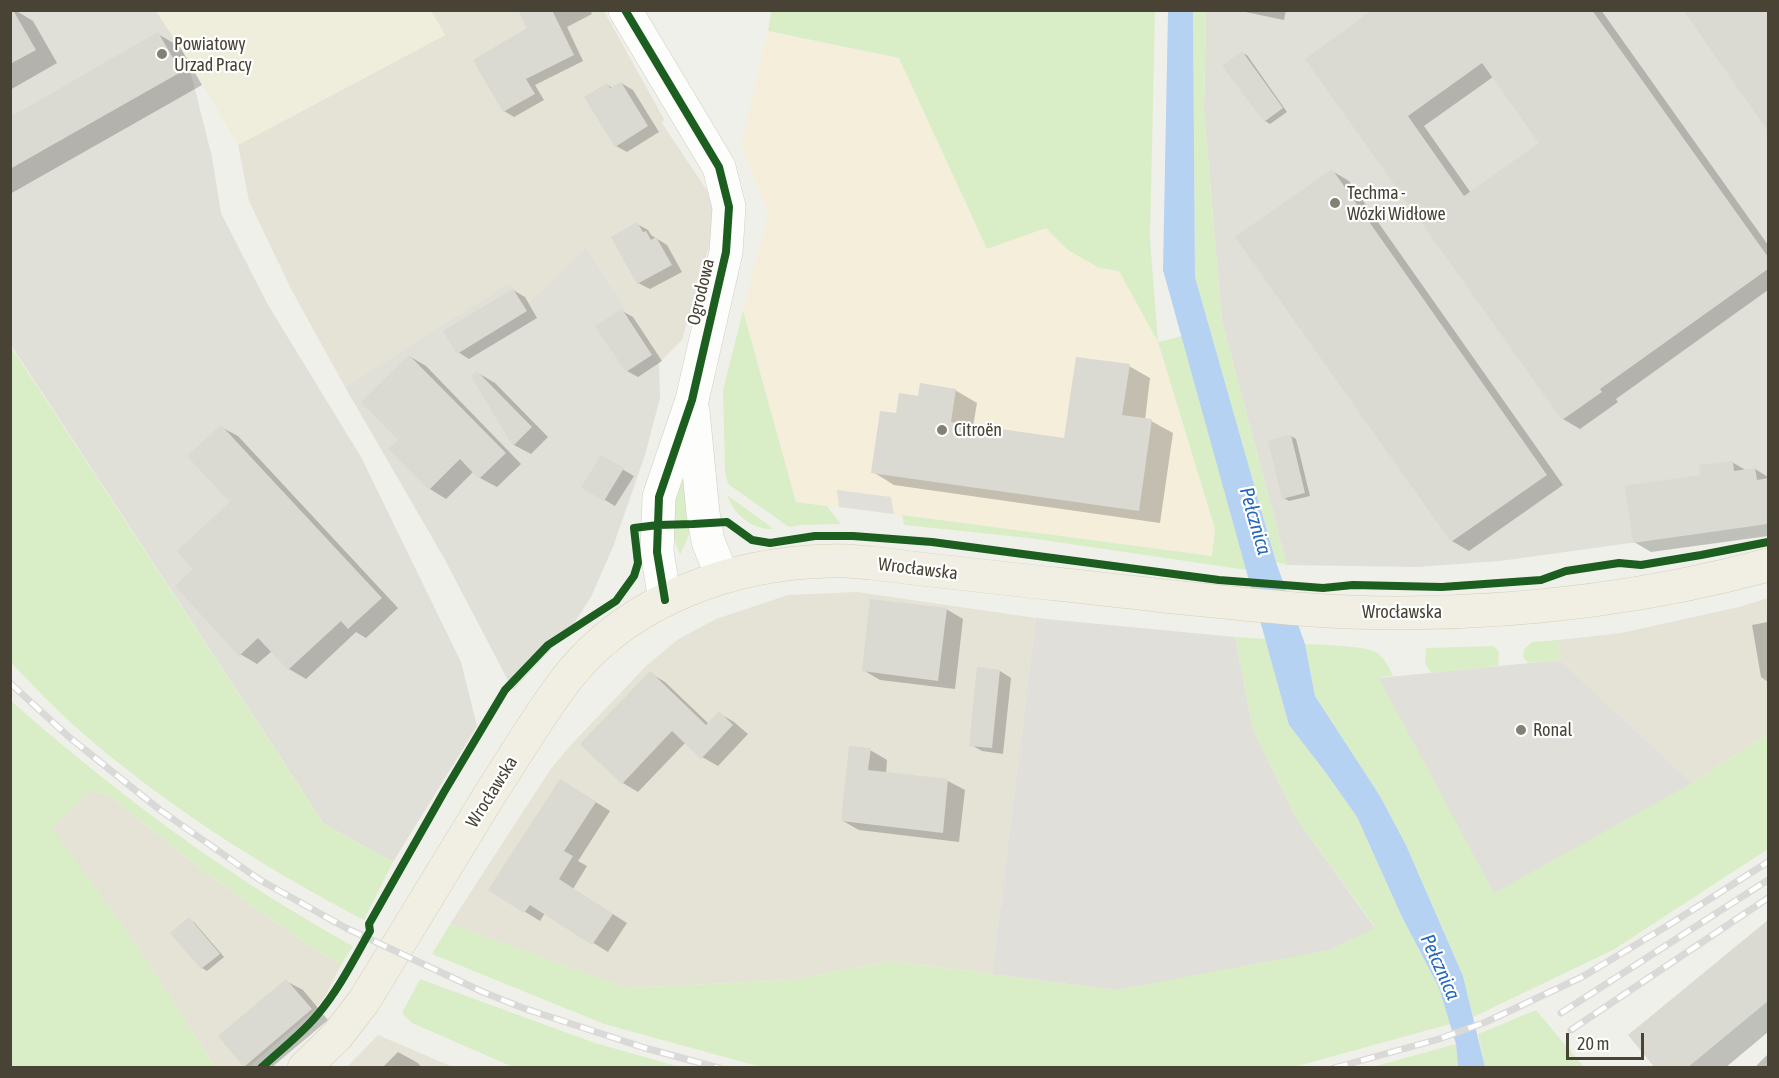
<!DOCTYPE html>
<meta charset="utf-8">
<style>
body{margin:0}
#map{position:relative;width:1779px;height:1078px;overflow:hidden;background:#f0f0ea;font-family:"Asap Condensed",sans-serif}
canvas{display:block}
.frame{position:absolute;inset:0;border:12px solid #484335;pointer-events:none}
.scale{position:absolute;left:1566px;top:1033px;width:78px;height:27px;box-sizing:border-box;border:3px solid #484335;border-top:0;padding-left:8px;font-size:18px;line-height:21px;white-space:nowrap;color:#484335;-webkit-text-stroke:4px #fff;paint-order:stroke}
</style>
<div id="map">
<canvas width="1779" height="1078"></canvas>
<div class="frame"></div>
<div class="scale">20 m</div>
</div>
<script>
const ctx = document.querySelector('canvas').getContext('2d');
ctx.lineJoin = 'round';
function paint(path, color) {
  ctx.fillStyle = color;
  ctx.fill(path, 'evenodd');
}
function strokePath(path, color, width, dash) {
  ctx.strokeStyle = color;
  ctx.lineWidth = width;
  ctx.lineCap = dash ? 'butt' : 'round';
  ctx.setLineDash(dash || []);
  ctx.stroke(path);
}
function label(font, color, halo, rows, align = 'center') {
  ctx.font = font + ' "Asap Condensed",sans-serif';
  ctx.lineWidth = 4.5;
  ctx.setLineDash([]);
  ctx.textBaseline = 'middle';
  ctx.strokeStyle = halo;
  ctx.fillStyle = color;
  for (const [text, x, y, turn = 0] of rows) {
    ctx.save();
    ctx.translate(x, y);
    ctx.rotate((+turn || 0) * Math.PI / 180);
    ctx.textAlign = isNaN(turn) ? turn : align;
    if (halo) ctx.strokeText(text, 0, 0);
    ctx.fillText(text, 0, 0);
    ctx.restore();
  }
}
const residential = new Path2D(`
 M431,11H604L664,119L662,123L714,201L710,243L682,340L659,363L586,247L525,308L510,284L345,387L291,289L249,201L238,145L445,35Z
 M857,592L1036,618L992,974L891,961L793,980L626,988L450,924L550,770L569,747L647,665L677,640L716,619L788,595Z
 M1768,598V734L1692,783L1560,660L1558,640L1621,633L1739,607Z
 M90,791L109,795L198,867L301,940L341,965L326,995L314,1011L249,1067H215L139,949L51,828Z
 M378,1035L453,1067H347Z`);
const commercial = new Path2D(`
 M768,31L899,58L987,249L1046,228L1068,250L1099,268L1119,271L1158,342L1215,529L1212,556L796,502L743,311L768,213L741,144Z`);
const industrial = new Path2D(`
 M10,11H156L187,58L212,157L221,213L268,305L361,457L461,662L477,726L393,862L324,824L11,345Z
 M1206,11H1768V524L1500,561L1417,567L1287,565L1222,322L1204,111Z
 M586,247L659,363L660,398L645,455L613,547L591,597L571,628L513,690L444,558L345,387L510,283L525,307Z`);
const education = new Path2D(`
 M156,11H431L445,35L238,145L187,58Z`);
const green = new Path2D(`
 M771,11H1155L1150,239L1158,342L1182,336L1247,570L1029,538L904,525L902,515L1212,556L1215,529L1158,342L1119,271L1099,268L1068,250L1046,228L987,249L899,58L768,31Z
 M1193,11H1206L1204,111L1222,322L1287,565L1276,562L1195,277Z
 M743,311L796,502L827,506L841,524L802,525L789,527L728,484L725,471L723,390Z
 M10,345L324,824L393,862L364,920C262,867 165,805 79,730C55,709 33,685 11,663Z
 M685,467L692,501L689,535L680,555L672,533V499Z
 M727,495L774,529C752,530 734,515 727,495Z
 M1235,637L1266,639L1289,725L1326,773L1357,817L1401,915L1439,988L1450,1024L1294,1067H761L604,1024L432,954L450,924L627,988L793,980L891,961L1116,990L1375,927L1296,818L1253,730Z
 M1558,640L1560,660L1528,663L1523,657L1524,649L1532,642Z
 M1305,644C1320,645 1365,645 1377,653C1385,659 1389,667 1393,676L1380,677L1692,783L1768,734V849L1613,950L1473,1017L1463,976L1406,845L1380,796L1315,696Z
 M1494,646L1499,652L1498,666L1431,673L1425,664L1426,648Z
 M10,700C117,794 228,877 353,946L341,965L301,940L198,867L109,795L90,791L52,828L139,949L215,1067H11Z
 M420,979L595,1043L680,1067H513L412,1023L402,1013Z
 M1536,1010L1584,1067H1485L1478,1034Z
 M1456,1044L1458,1067H1372Z`);
const parking = new Path2D(`
 M837,490L891,497L894,514L839,507Z
 M1036,618L1235,637L1253,730L1296,818L1375,928L1329,950L1116,990L992,974Z
 M1560,660L1692,783L1494,893L1379,678Z`);
const water = new Path2D(`
 M1168,11H1193L1195,277L1276,562L1305,644L1315,696L1380,796L1406,845L1463,976L1485,1067H1458L1456,1044L1439,988L1401,915L1357,817L1326,773L1289,725L1163,270Z`);
const shadow = new Path2D(`
 M10,10H15L33,21L57,63L10,90Z
 M520,10H590L592,14L567,27L583,61L535,85L544,100L514,117L504,111L529,29Z
 M1236,10H1286L1284,20Z
 M1375,10H1601L1768,245V290L1616,399L1618,402L1580,429L1563,419L1307,59ZM1493,77L1541,143L1471,193L1424,126Z
 M1685,10H1768V129Z
 M158,34L180,47L202,85L10,194V118Z
 M1242,53L1247,55L1287,112L1270,124L1265,121L1224,66Z
 M621,83L633,90L659,132L627,152L616,146L607,85L613,88Z
 M1332,171L1349,181L1563,485L1469,551L1452,541Z
 M637,224L648,230L651,235L667,245L682,272L650,289L638,283Z
 M513,290L525,297L537,318L469,359L458,352Z
 M622,311L633,317L662,361L638,377L627,371Z
 M409,356L426,366L521,464L497,487L480,478L474,471L446,499L430,489L400,440Z
 M1129,366L1150,378L1145,420L1151,421L1173,433L1160,523L894,485L873,472L897,415L919,398L955,390L977,403L973,427L1066,439Z
 M478,373L495,383L548,437L531,454L514,445Z
 M221,427L238,436L398,608L366,638L356,632L306,679L289,669L272,651L257,664L240,654L195,569L232,502Z
 M1291,436L1296,439L1310,496L1289,501L1284,498Z
 M601,457L634,476L615,506L583,487Z
 M1732,462L1747,471L1755,469L1768,477V536L1651,552L1634,542L1702,477Z
 M946,609L963,619L955,689L880,680L863,670Z
 M1768,622V682L1761,677L1752,625Z
 M1000,671L1011,678L1003,754L982,751L971,745Z
 M650,673L665,682L709,724L719,713L734,722L748,734L718,766L702,757L686,742L638,792L623,783Z
 M870,750L887,760L886,774L948,781L965,790L959,842L859,830L843,821Z
 M575,789L610,811L578,861L587,866L573,889L627,923L608,952L545,913L540,921L490,890Z
 M189,919L194,922L224,957L207,971L202,968Z
 M1768,922V1032L1725,1068H1657L1630,1036Z
 M286,981L303,990L328,1020L271,1068H249L245,1066Z
 M398,1052L418,1063L422,1068H382Z
 M1768,1054V1068H1754Z`);
const building = new Path2D(`
 M10,10H13L36,50L10,64Z
 M518,10H552L574,55L526,79L535,94L503,112L473,60L527,28Z
 M1372,10H1592L1768,257V269L1600,389L1602,392L1562,420L1305,59ZM1482,63L1539,143L1464,196L1408,116Z
 M1683,10H1768V131Z
 M158,32L181,72L10,169V117Z
 M1242,51L1283,108L1264,122L1222,66Z
 M621,82L648,126L615,147L584,97L607,83L610,88Z
 M1332,169L1547,475L1451,542L1235,237Z
 M637,222L643,232L646,231L651,240L656,237L672,265L637,284L611,237Z
 M513,289L527,311L457,354L443,331Z
 M622,309L652,355L626,372L595,326Z
 M409,355L506,453L479,479L460,459L429,490L388,449L398,440L361,402Z
 M1076,357L1130,364L1122,415L1152,419L1139,511L871,473L880,411L896,413L899,393L918,396L920,383L956,389L951,422L1064,438Z
 M477,371L532,427L513,446L471,376Z
 M221,425L382,598L348,629L341,621L288,670L258,638L239,656L175,586L193,569L177,551L230,502L187,456Z
 M1291,435L1305,493L1282,499L1268,440Z
 M601,455L624,468L604,501L581,487Z
 M1733,461L1734,471L1755,468L1757,480L1768,478V524L1633,543L1625,486L1700,475L1699,465Z
 M870,599L947,608L938,681L862,671Z
 M977,667L1000,670L992,748L969,746Z
 M650,671L706,725L719,711L733,725L701,759L672,731L622,784L580,744Z
 M849,746L871,748L868,770L948,779L943,833L841,821Z
 M560,779L596,802L564,851L573,856L559,879L613,914L592,945L530,905L524,913L488,890Z
 M189,917L220,954L201,969L170,933Z
 M1768,920V1001L1687,1068H1655L1628,1035Z
 M286,979L312,1009L244,1067L218,1036Z`);
const minor = new Path2D(`
 M625,10L719,167L729,207L726,252L692,400L659,497L657,552L665,600
 M693,411L703,513L708,541L722,576`);
const major = new Path2D(`
 M304,1068L337,1036L364,1001C407,931 449,861 492,791C517,753 540,713 568,677C630,599 733,563 830,561C844,560 857,562 871,563C969,575 1067,585 1164,596C1244,604 1325,614 1405,613C1527,612 1650,597 1768,565`);
const rail = new Path2D(`
 M10,683L69,737L160,810L260,880L346,928L483,992L523,1008L645,1048L719,1068
 M1561,1013L1768,880
 M1571,1030L1768,898
 M1334,1068L1439,1039L1486,1022L1582,977L1667,926L1768,862`);
const cycleway = new Path2D(`
 M625,10L719,167L729,207L726,252L692,400L659,497L657,552L665,600
 M261,1068C280,1050 302,1034 318,1014C339,989 354,959 370,931L369,924L444,792L505,690L548,645L616,601L634,576L638,563L634,528L658,525L693,524L727,522L752,540L770,543L815,536H853L932,542L1219,580L1323,588L1353,585L1442,587L1541,580L1566,571L1619,563L1641,565L1701,555L1768,542`);
const markers = [
 [162,54,6,"#838074"],
 [1335,203,6,"#838074"],
 [942,430,6,"#838074"],
 [1521,730,6,"#838074"]
];
const poiNames = [
 ["Powiatowy",174,44],
 ["Urzad Pracy",174,65],
 ["Techma -",1347,193],
 ["Wózki Widłowe",1347,214],
 ["Citroën",954,430],
 ["Ronal",1533,730]
];
const streetNames = [
 ["Ogrodowa",701,292,-77],
 ["Wrocławska",918,569,7],
 ["Wrocławska",1402,612],
 ["Wrocławska",492,792,-58]
];
const waterNames = [
 ["Pełcznica",1255,521,74],
 ["Pełcznica",1440,967,66]
];
paint(residential, '#e5e3d6');
paint(commercial, '#f4eedb');
paint(industrial, '#e0dfd8');
paint(education, '#efeddb');
paint(green, '#d9eec7');
paint(parking, '#e0dfd9');
paint(water, '#b6d2f2');
paint(shadow, '#0003');
paint(building, '#dad9d2');
strokePath(minor, '#cecdc7', 34);
strokePath(major, '#d4d0b5', 34);
strokePath(minor, '#fdfdfc', 33);
strokePath(major, '#f1efe3', 33);
strokePath(rail, '#d9d9d8', 7);
strokePath(rail, '#fff', 4.5, [14]);
strokePath(cycleway, '#1b5e20', 8);
for (const [x, y, r, color] of markers) {
  const dot = new Path2D();
  dot.arc(x, y, r, 0, 2 * Math.PI);
  ctx.fillStyle = color;
  ctx.fill(dot);
  strokePath(dot, '#fff', 2);
}
label('18px', '#484335', '#fff', poiNames, 'left');
label('18px', '#484335', '#fff', streetNames);
label('italic 20px', '#2567bc', '#fff', waterNames);
</script>
